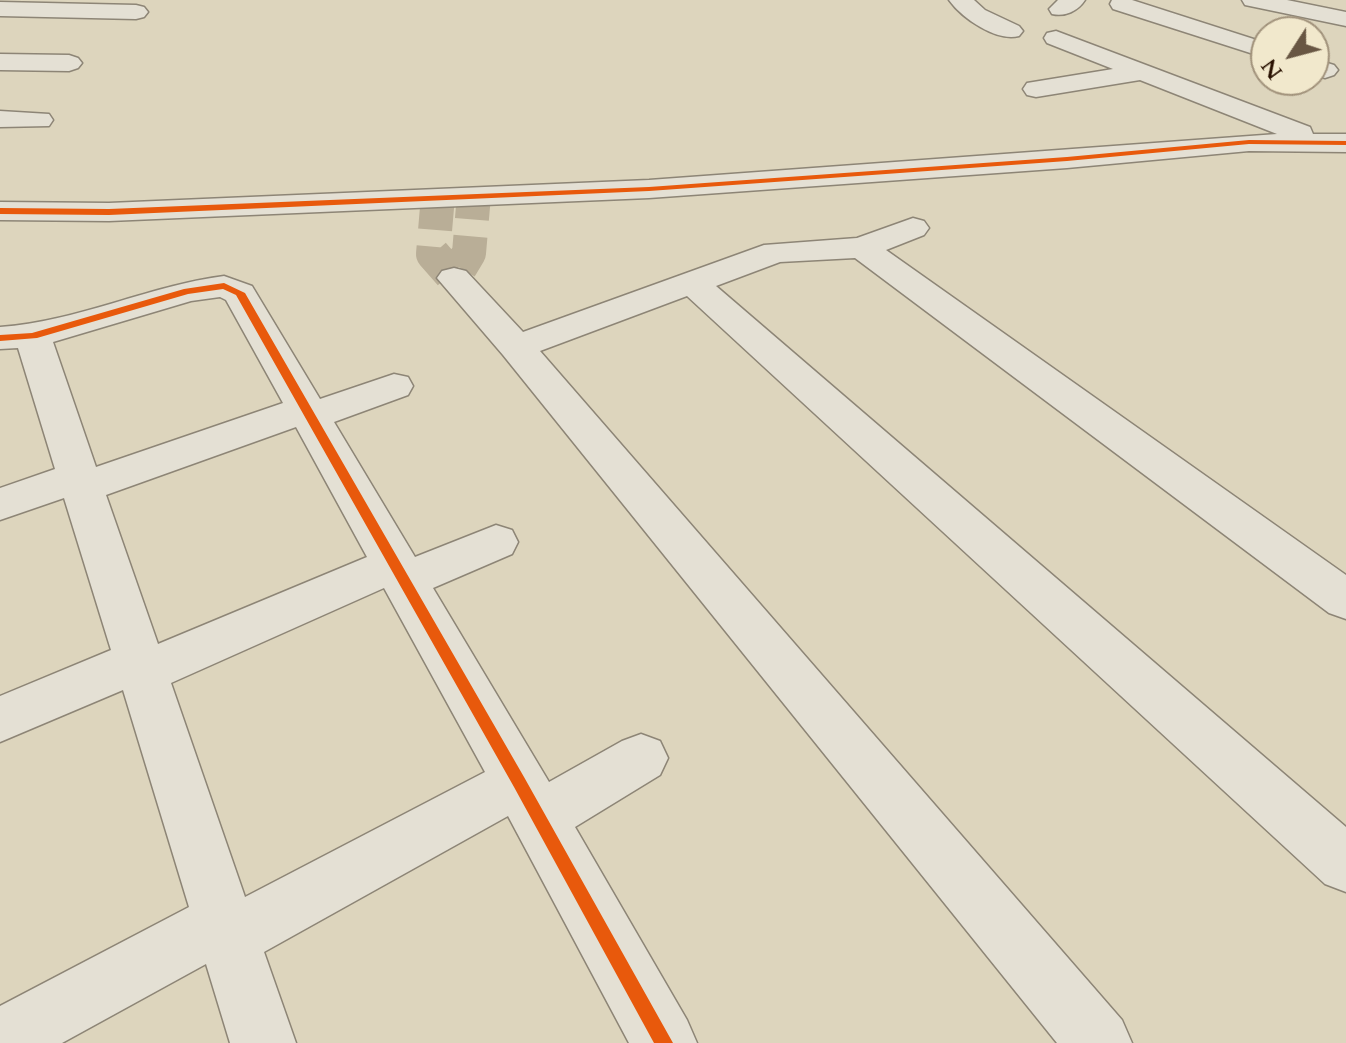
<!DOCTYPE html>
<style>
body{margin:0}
#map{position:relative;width:1346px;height:1043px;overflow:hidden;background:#ddd5bd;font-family:Cardo,serif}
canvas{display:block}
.north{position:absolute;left:1250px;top:16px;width:80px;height:80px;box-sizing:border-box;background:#f1e8cc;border:2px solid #a1927b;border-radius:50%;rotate:234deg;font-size:22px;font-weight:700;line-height:32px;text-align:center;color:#291101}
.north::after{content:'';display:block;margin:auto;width:28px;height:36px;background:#685643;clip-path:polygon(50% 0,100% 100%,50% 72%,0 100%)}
</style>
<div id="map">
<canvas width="1346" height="1043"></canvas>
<div class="north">N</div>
</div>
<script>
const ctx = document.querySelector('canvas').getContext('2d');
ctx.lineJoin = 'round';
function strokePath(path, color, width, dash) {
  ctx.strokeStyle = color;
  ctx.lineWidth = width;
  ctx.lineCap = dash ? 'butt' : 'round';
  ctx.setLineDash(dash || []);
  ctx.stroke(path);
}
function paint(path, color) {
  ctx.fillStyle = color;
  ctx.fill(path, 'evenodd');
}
const minorTunnel = new Path2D(`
 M438,196L433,254L454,278L469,253L474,195`);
const minor = new Path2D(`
 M949,0H974L985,10L1019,26L1023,31L1019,36C996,42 962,18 949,0Z
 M1058,0H1085C1078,11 1065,17 1052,14L1049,9Z
 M1112,0H1132L1266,43V58L1113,9L1110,4Z
 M1242,0H1287L1346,12V26L1245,5Z
 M0,2L136,5L144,7L148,12L144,17L136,19L0,16Z
 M1056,31L1310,127L1313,134H1346V152L1249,151L1067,168L649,198L109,221L0,220V202L109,203L649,180L1277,134L1140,80L1036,97L1027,95L1023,89L1027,83L1113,69L1047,43L1044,38L1047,33Z
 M0,54L69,55L78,58L82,63L78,68L69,71L0,70Z
 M1314,59L1334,65L1338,70L1334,75L1325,78L1314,75Z
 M0,111L49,114L53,120L49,126L0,127Z
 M913,218L924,221L929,228L924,235L886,250L1346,575V619L1329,613L855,258L780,262L716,286L1346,827V892L1325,884L687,296L540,351L1122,1020L1132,1043H1057L503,355L437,278L442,271L454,268L466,271L523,332L764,245L857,238Z
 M224,276L252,286L320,399L394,374L408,377L413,386L408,395L334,422L415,557L496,525L512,530L518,542L512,554L433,588L549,782L622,741L641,734L660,741L668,758L660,775L575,827L687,1020L697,1043H629L508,816L264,952L296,1043H230L206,964L62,1043H0V1006L189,907L123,690L0,742V696L111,650L64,498L0,520V488L55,469L18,348L0,349V327C76,322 148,286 224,276ZM220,297L226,300L283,403L96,467L53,342L191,301ZM296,427L367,557L158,644L106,495ZM384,588L485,772L245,897L171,683Z`);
const cycleway = new Path2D(`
 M1249,140L1346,141V145L1249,144L1067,161L649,191L109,215L0,214V208L109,209L649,187L1067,157Z
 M224,283L245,293L524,777L673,1043H654L514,787L236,295L223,289L188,294L37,338L0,341V335L32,333L184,289Z`);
strokePath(minorTunnel, '#b9ae97', 34, [34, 17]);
strokePath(minor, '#8d8576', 3);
paint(minor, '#e4e0d4');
paint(cycleway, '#e8590c');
</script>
